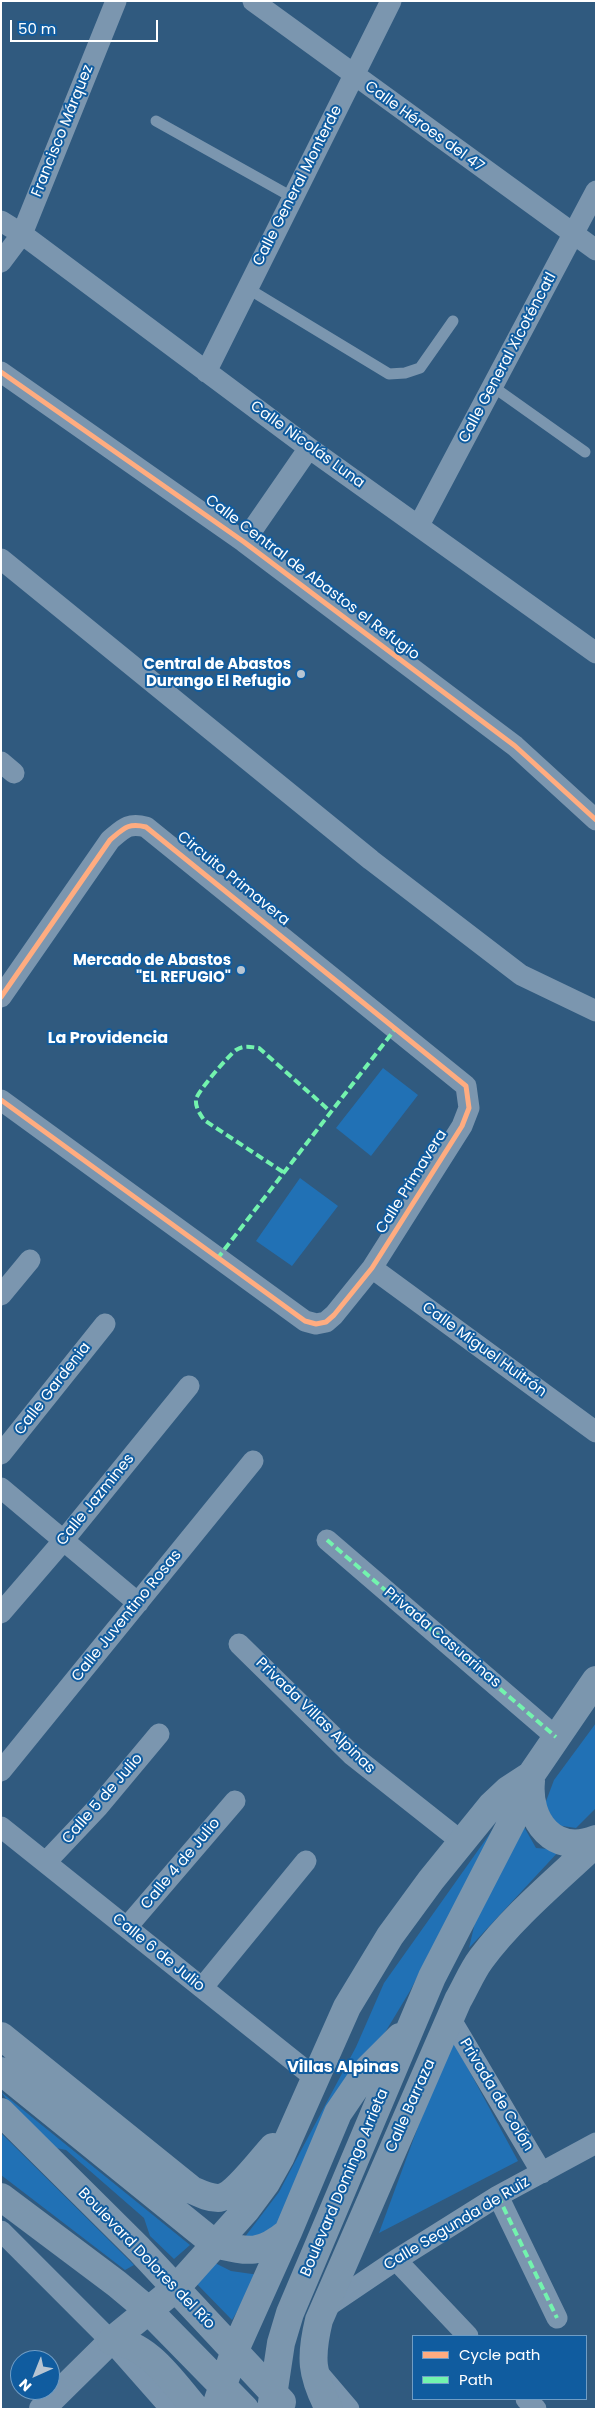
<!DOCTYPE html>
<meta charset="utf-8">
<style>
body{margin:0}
#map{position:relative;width:597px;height:2410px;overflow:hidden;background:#305a7f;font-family:Poppins,sans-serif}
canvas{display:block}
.frame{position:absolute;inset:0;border:2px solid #fff;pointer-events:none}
.legend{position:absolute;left:412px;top:2335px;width:175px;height:65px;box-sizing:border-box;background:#105c9f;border:1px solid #709dc5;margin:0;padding:6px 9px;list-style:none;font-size:15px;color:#fff}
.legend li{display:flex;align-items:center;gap:10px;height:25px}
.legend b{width:25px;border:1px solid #709dc5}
.north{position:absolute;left:10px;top:2350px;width:50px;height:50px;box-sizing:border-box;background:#105c9f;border:1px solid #709dc5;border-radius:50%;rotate:224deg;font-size:14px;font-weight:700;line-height:20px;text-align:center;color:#fff}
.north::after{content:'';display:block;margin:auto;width:18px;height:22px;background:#b7c5d2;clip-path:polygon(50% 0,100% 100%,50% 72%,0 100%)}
.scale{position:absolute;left:10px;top:20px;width:148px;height:22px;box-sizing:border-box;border:2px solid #fff;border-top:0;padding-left:6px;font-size:15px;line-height:18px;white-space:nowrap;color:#fff;-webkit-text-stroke:4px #105c9f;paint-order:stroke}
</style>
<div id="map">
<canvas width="597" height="2410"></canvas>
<div class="frame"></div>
<ul class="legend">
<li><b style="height:6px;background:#ffac80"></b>Cycle path</li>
<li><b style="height:6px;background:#73f3ae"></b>Path</li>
</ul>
<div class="north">N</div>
<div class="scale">50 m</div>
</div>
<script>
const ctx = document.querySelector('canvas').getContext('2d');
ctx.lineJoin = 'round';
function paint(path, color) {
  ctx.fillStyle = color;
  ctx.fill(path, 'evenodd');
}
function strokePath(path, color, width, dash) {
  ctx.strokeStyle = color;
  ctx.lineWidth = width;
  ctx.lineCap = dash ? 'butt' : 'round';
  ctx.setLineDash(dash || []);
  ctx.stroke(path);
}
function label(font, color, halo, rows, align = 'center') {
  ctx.font = font + ' Poppins,sans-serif';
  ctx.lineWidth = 4;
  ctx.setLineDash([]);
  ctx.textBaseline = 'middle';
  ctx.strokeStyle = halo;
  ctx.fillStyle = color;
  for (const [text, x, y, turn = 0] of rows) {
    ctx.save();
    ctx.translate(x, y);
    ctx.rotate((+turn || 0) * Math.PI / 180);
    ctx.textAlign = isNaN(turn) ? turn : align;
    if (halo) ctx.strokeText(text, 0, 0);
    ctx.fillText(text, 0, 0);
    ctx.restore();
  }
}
const green = new Path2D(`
 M383,1068L418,1095L371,1156L336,1128Z
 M300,1178L338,1206L292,1266L256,1241Z
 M596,1723V1808L576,1828L556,1825L545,1804L554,1780Z
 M496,1825L410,1991L357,2079L284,2224L241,2242L279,2192L356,2047L384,1983Z
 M523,1825L536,1848L560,1850L469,1948L477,1914Z
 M451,2037L518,2161L379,2233Z
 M1,2092L190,2245L174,2259L150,2236L144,2218L66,2150L56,2148L13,2108Z
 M1,2133L7,2139L134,2265L125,2270L1,2175Z
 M213,2262L231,2271L259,2275L232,2320L195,2282Z`);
const service = new Path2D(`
 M156,121L292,197
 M247,288L389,374L405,373L420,368L453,321
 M492,386L585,452`);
const minor = new Path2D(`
 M253,1L596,250
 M1,221L22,234L309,448L596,653
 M1,262L22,234L116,1
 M1,372L244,542L515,746L596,820
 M206,372L391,1
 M419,525L596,191
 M244,542L309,448
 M1,559L371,860L521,975L596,1011
 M1,762L14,773
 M1,997L110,840C123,829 128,822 146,827L466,1086L469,1108L462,1126L372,1268L334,1315L326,1322L316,1324L305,1321L1,1100
 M372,1268L596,1432
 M1,1295L30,1260
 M1,1454L105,1324
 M1,1488L138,1603
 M327,1540L556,1737
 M1,1613L63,1541L189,1386
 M239,1644L352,1755L462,1842
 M1,1771L253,1461
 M1,1827L315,2078
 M46,1862L98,1807L159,1734
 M127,1927L235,1801
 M202,1988L306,1861
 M450,2018L542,2173
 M498,2196L557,2318
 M1,2231L111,2341L171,2409
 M396,2260L468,2336
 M322,2310L396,2260L498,2196L596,2143
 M320,2375L349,2409
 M526,2399L536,2409`);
const tertiary = new Path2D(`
 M42,2409L111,2341`);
const primary = new Path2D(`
 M531,1781C527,1821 554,1856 596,1839
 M1,2036L192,2190C201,2194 209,2198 218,2198C233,2198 262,2159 273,2147
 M1,2071L215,2244C249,2252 260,2255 288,2232
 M1,2112L139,2249L282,2402
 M1,2197L117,2284L148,2310L245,2409
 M111,2341L176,2288L246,2210L266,2183L280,2158L347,2007L390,1936L431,1880L491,1806L508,1790L531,1775
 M111,2341C148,2342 174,2384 196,2409
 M215,2409L235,2350L288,2232L338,2113L368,2069L400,2037
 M271,2409L281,2343L290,2313L432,1977L514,1818L531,1775L596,1680
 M329,2409C311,2374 310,2357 319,2320L458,2000C466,1986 472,1971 481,1959C513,1916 557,1880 596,1843`);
const quiet = new Path2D(`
 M283,1172L204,1120C200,1114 195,1107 196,1099C198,1091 229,1055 236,1050C244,1045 250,1047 259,1048L331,1112
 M217,1259L396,1028
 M327,1540L556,1737
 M498,2196L557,2318`);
const cycleway = new Path2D(`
 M1,372L244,542L515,746L596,820
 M1,997L110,840C123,829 128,822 146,827L466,1086L469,1108L462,1126L372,1268L334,1315L326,1322L316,1324L305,1321L1,1100`);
const markers = [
 [301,674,5,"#b7c5d2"],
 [241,970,5,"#b7c5d2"]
];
const streetNames = [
 ["Calle Héroes del 47",424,127,36],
 ["Francisco Márquez",63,131,-68],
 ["Calle General Monterde",298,186,-63],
 ["Calle General Xicoténcatl",508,358,-62],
 ["Calle Nicolás Luna",307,445,36],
 ["Calle Central de Abastos el Refugio",312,578,37],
 ["Circuito Primavera",233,879,39],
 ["Calle Primavera",412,1182,-58],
 ["Calle Miguel Huitrón",484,1350,36],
 ["Calle Gardenia",53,1389,-52],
 ["Calle Jazmines",96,1500,-51],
 ["Calle Juventino Rosas",127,1616,-51],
 ["Privada Casuarinas",442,1638,40],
 ["Privada Villas Alpinas",315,1716,44],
 ["Calle 5 de Julio",103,1799,-49],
 ["Calle 4 de Julio",181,1864,-50],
 ["Calle 6 de Julio",158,1953,39],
 ["Privada de Colón",496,2095,59],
 ["Calle Barraza",411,2106,-66],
 ["Boulevard Domingo Arrieta",345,2183,-67],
 ["Calle Segunda de Ruiz",457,2224,-31],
 ["Boulevard Dolores del Río",146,2259,46]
];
const poiNames = [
 ["Central de Abastos",291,665],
 ["Durango El Refugio",291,682],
 ["Mercado de Abastos",231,961],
 ["\"EL REFUGIO\"",231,978]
];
const neighbourhoodNames = [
 ["La Providencia",108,1039],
 ["Villas Alpinas",343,2068]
];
paint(green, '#2171b5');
strokePath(service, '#7b96af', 11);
strokePath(minor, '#7b96af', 21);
strokePath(tertiary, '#7b96af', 26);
strokePath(primary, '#7b96ae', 28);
strokePath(quiet, '#73f3ae', 4, [8, 4]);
strokePath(cycleway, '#ffac80', 5);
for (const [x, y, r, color] of markers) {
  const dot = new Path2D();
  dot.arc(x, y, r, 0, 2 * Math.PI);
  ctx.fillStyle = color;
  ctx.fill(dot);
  strokePath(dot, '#105c9f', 2);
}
label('15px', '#fff', '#105c9f', streetNames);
label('bold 15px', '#fff', '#105c9f', poiNames, 'right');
label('bold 16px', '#fff', '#105c9f', neighbourhoodNames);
</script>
